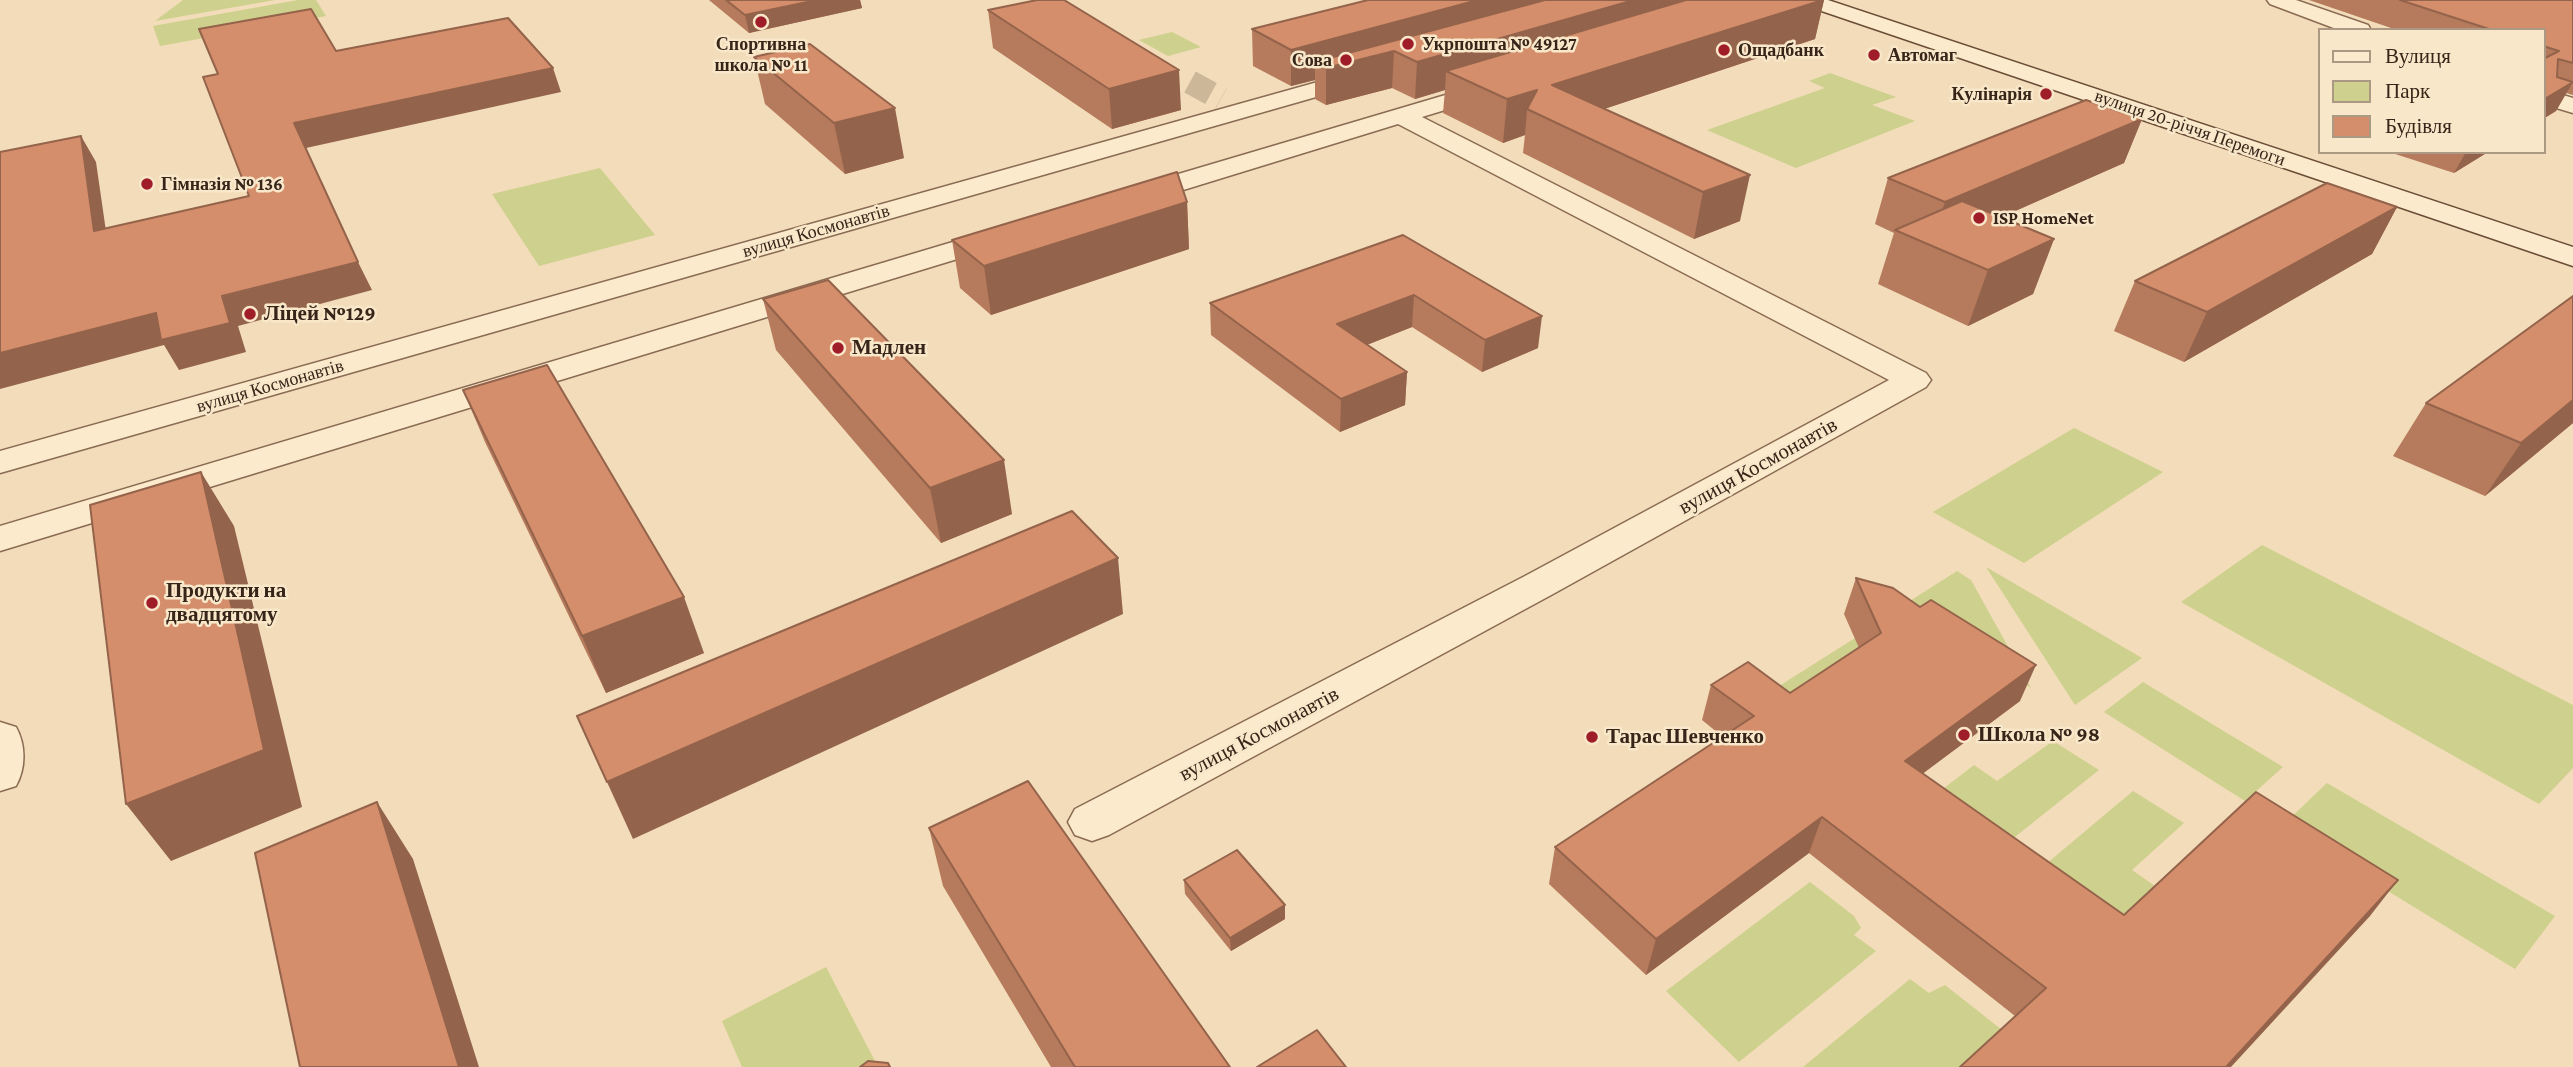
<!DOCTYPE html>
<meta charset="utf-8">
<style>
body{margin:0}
#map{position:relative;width:2573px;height:1067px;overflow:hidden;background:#f2dcb9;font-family:"Crimson Pro",serif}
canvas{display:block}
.legend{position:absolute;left:2318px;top:28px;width:228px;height:126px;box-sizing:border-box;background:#f9e7ca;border:2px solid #ab9983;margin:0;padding:9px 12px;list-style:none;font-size:21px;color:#372519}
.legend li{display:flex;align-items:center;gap:14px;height:35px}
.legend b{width:35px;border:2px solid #ab9983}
</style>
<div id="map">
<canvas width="2573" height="1067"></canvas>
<ul class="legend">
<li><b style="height:9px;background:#fceacd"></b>Вулиця</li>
<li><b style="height:19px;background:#ced08d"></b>Парк</li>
<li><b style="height:19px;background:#d48e6b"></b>Будівля</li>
</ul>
</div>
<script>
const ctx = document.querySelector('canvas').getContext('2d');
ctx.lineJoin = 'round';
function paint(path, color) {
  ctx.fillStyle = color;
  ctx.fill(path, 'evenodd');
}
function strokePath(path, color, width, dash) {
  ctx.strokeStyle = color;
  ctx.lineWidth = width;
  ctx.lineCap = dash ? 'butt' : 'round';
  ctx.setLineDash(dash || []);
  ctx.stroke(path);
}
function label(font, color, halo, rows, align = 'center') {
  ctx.font = font + ' "Crimson Pro",serif';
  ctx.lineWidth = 5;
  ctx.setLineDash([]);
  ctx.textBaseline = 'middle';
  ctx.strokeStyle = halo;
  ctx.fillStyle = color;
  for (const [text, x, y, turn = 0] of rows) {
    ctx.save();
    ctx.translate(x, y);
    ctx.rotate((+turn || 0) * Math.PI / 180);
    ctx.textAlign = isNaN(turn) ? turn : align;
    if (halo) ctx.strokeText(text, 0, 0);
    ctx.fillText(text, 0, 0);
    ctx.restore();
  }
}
const green = new Path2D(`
 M183,0H275L155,21Z
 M298,0H316L326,16L160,46L153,26Z
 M1172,32L1201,47L1168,56L1139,40Z
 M1830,73L1896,97L1872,105L1915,121L1796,168L1707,130L1825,88L1809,81Z
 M600,168L655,235L539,266L492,194Z
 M2074,428L2163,472L2024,563L1933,512Z
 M2262,545L2573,705V768L2539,804L2181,602Z
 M1986,567L2142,658L2075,705Z
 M1957,571L1971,580L2031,688L1902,606Z
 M1855,638L1864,646L1776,710L1765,695Z
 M2143,682L2283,767L2245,801L2104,712Z
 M2053,741L2099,770L2001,848L1913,812L1974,765L1997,781Z
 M2327,783L2555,916L2515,969L2282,826Z
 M2133,791L2184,823L2132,870L2155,886L2094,942L2039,870Z
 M1810,882L1854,916L1861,928L1854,935L1876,951L1739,1062L1666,991Z
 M826,967L878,1067H742L722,1021Z
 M1910,979L1929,993L1945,985L2002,1030L1963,1067H1803Z`);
const streetTunnel = new Path2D(`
 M1190,82L1221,99`);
const street = new Path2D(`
 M2267,0H2296L2368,25L2371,30H2339L2270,4Z
 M1364,69L1372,71L1376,76L1372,81L0,473V451Z
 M1496,80L1504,82L1508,87L1504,92L1422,117L1926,373L1931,380L1926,387L1553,594L1109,835L1092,841L1075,835L1068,822L1075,809L1525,576L1889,380L1398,124L1141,203L1131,205L1121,203L1117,197L1121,191Z
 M2543,89L2573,98V113L2543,104Z
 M1003,227L1013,230L1017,236L1013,242L0,551V526Z
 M0,722L16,727C26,745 26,768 16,786L0,791Z`);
const secondary = new Path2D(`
 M1798,0H1828L2573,247V266L1801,4Z`);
const wall = new Path2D(`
 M709,0H860L862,8L749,33Z
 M1824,0L1815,39L1604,109L1740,221L1694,239L1523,153L1525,135L1503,143L1443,113L1445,90L1415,99L1392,88L1326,105L1315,99V80L1291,86L1253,66L1252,29Z
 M2309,0H2573V95L2566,93L2556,111L2543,119V30H2397Z
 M988,10L1181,110L1112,129L993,48Z
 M754,57L904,158L845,174L765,104Z
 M2142,119L2124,163L2001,217L2054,239L2033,294L1968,326L1878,284L1894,233L1875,224L1888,178Z
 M2389,152H2488L2454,173Z
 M1187,202L1189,249L991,315L960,288L952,240Z
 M2397,207L2372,254L2184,362L2114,331L2135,281Z
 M1403,235L1538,348L1482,372L1412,327L1367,345L1407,372L1405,405L1340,432L1211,335L1210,303Z
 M2573,296V423L2485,496L2393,456L2426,403Z
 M763,299L1012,514L941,543L776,350Z
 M463,390L704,653L606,693L485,442Z
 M1856,578L2020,701L1922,774L2124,915L2370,916L2015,1016L1809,853L1646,975L1549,884L1555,847L1723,737L1702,720L1711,685L1790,693L1859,648L1844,614Z
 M929,828L1230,1067H1051L943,886Z
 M1184,880L1285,919L1231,951L1185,894Z`);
const shadedWall = new Path2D(`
 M817,0H860L862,8L749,33L745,15Z
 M1478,0H1599L1394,51L1392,88L1326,105V68L1315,62V80L1291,86V50Z
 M1634,0H1724L1446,71L1445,90L1415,99L1417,62Z
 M1824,0L1815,39L1559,124L1552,85Z
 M553,68L561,92L306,148L294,123Z
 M1179,70L1181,110L1112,129L1109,89Z
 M2573,82L2556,111L2543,119V100Z
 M1537,90L1527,109L1525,135L1503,143L1507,99Z
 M895,108L904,158L845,174L834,123Z
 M2142,119L2124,163L1934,247L1931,245L1945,202Z
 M81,136L96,162L110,259L94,231Z
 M2466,152H2488L2454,173Z
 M1750,175L1740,221L1694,239L1703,192Z
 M1187,202L1189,249L991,315L984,266Z
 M2397,207L2372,254L2184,362L2207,312Z
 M2054,239L2033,294L1968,326L1988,270Z
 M358,262L372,290L238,326L246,352L179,370L164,345L0,389V353Z
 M1414,295L1412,327L1336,357L1337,324Z
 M1542,316L1538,348L1482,372L1485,340Z
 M1407,372L1405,405L1340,432L1341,399Z
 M2573,400V423L2485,496L2521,443Z
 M1004,460L1012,514L941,543L930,488Z
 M201,472L234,526L302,807L171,861L126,804Z
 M1118,558L1123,614L633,839L607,782Z
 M684,597L704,653L606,693L582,636Z
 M2036,665L2020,701L1890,798L1905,761Z
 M377,802L413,859L479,1067H459Z
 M1822,817L1809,853L1646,975L1656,939Z
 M2398,880L2370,916L2231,1067H2226Z
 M1285,905V919L1231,951L1230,938Z`);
const building = new Path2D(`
 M726,0H817L745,15Z
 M1037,0H1064L1179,70L1109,89L988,10Z
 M1368,0H1478L1291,50L1252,29Z
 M1545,0H1634L1417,62L1394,51L1326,68L1315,62Z
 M1686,0H1823L1552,85L1750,175L1703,192L1527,109L1537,90L1507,99L1446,71Z
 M2400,0H2573V63L2558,59L2557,77L2573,82L2543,100V59L2559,51L2543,46V30H2492Z
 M311,9L336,51L508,18L553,68L294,123L358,262L222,296L230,323L161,340L156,313L0,353V152L81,136L94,231L249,196L203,77L218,74L199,29Z
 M810,44L895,108L834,123L754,57Z
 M2086,100L2142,119L1945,202L1888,178Z
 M1177,172L1187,202L984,266L952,240Z
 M2327,183L2397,207L2207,312L2135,281Z
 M1962,201L2054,239L1988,270L1895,230Z
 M1403,235L1542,316L1485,340L1414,295L1337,324L1407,372L1341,399L1210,303Z
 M828,280L1004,460L930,488L763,299Z
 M2573,296V400L2521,443L2426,403Z
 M547,365L684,597L582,636L463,390Z
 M201,472L264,750L126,804L90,505Z
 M1072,511L1118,558L607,782L577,716Z
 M1856,578L1893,588L1920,607L1931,600L2036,665L1905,761L2124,915L2256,792L2398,880L2226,1067H1960L2046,988L1822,817L1656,939L1555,847L1754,716L1711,685L1748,662L1790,693L1881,633Z
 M1028,781L1230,1067H1075L929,828Z
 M377,802L459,1067H300L255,853Z
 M1237,850L1285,905L1230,938L1184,880Z
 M1317,1030L1346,1067H1257Z
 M868,1061L888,1063L890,1067H860Z`);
const markers = [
 [761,22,7,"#9e1d29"],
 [1408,44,7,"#9e1d29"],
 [1724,50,7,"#9e1d29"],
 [1874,55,7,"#9e1d29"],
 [1346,60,7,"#9e1d29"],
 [2046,94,7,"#9e1d29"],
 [147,184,7,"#9e1d29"],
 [1979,218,7,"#9e1d29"],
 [250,314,7,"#9e1d29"],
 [838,348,7,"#9e1d29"],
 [152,603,7,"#9e1d29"],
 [1964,735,7,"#9e1d29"],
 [1592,737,7,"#9e1d29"]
];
const farPoinames = [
 ["Спортивна",761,44,"center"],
 ["школа № 11",761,65,"center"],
 ["Укрпошта № 49127",1422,44],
 ["Ощадбанк",1738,50],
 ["Автомаг",1888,55],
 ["Сова",1332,60,"right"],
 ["Кулінарія",2032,94,"right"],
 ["Гімназія № 136",161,184],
 ["ISP HomeNet",1993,218]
];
const farStreetnames = [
 ["вулиця 20-річчя Перемоги",2190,128,19],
 ["вулиця Космонавтів",816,231,-16],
 ["вулиця Космонавтів",270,386,-16]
];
const poiNames = [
 ["Ліцей №129",264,314],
 ["Мадлен",852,348],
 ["Продукти на",166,591],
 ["двадцятому",166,615],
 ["Школа № 98",1978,735],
 ["Тарас Шевченко",1606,737]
];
const streetNames = [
 ["вулиця Космонавтів",1758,466,-29],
 ["вулиця Космонавтів",1259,734,-28]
];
paint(green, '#ced08d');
strokePath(streetTunnel, '#cdb799', 24, [24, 11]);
strokePath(street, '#8a6b53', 3);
strokePath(secondary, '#6b4c36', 3);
paint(street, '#fceacd');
paint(secondary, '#fceacd');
paint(wall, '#b67a5c');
paint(shadedWall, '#94634b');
paint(building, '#d48e6b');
strokePath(building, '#94634b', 2);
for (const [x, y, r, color] of markers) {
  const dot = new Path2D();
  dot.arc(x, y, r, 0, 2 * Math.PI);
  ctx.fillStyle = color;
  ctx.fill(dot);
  strokePath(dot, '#f9e7ca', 2.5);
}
label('bold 18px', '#372519', '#f9e7ca', farPoinames, 'left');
label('18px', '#372519', '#f9e7ca', farStreetnames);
label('bold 21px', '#372519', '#f9e7ca', poiNames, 'left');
label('21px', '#372519', '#f9e7ca', streetNames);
</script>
